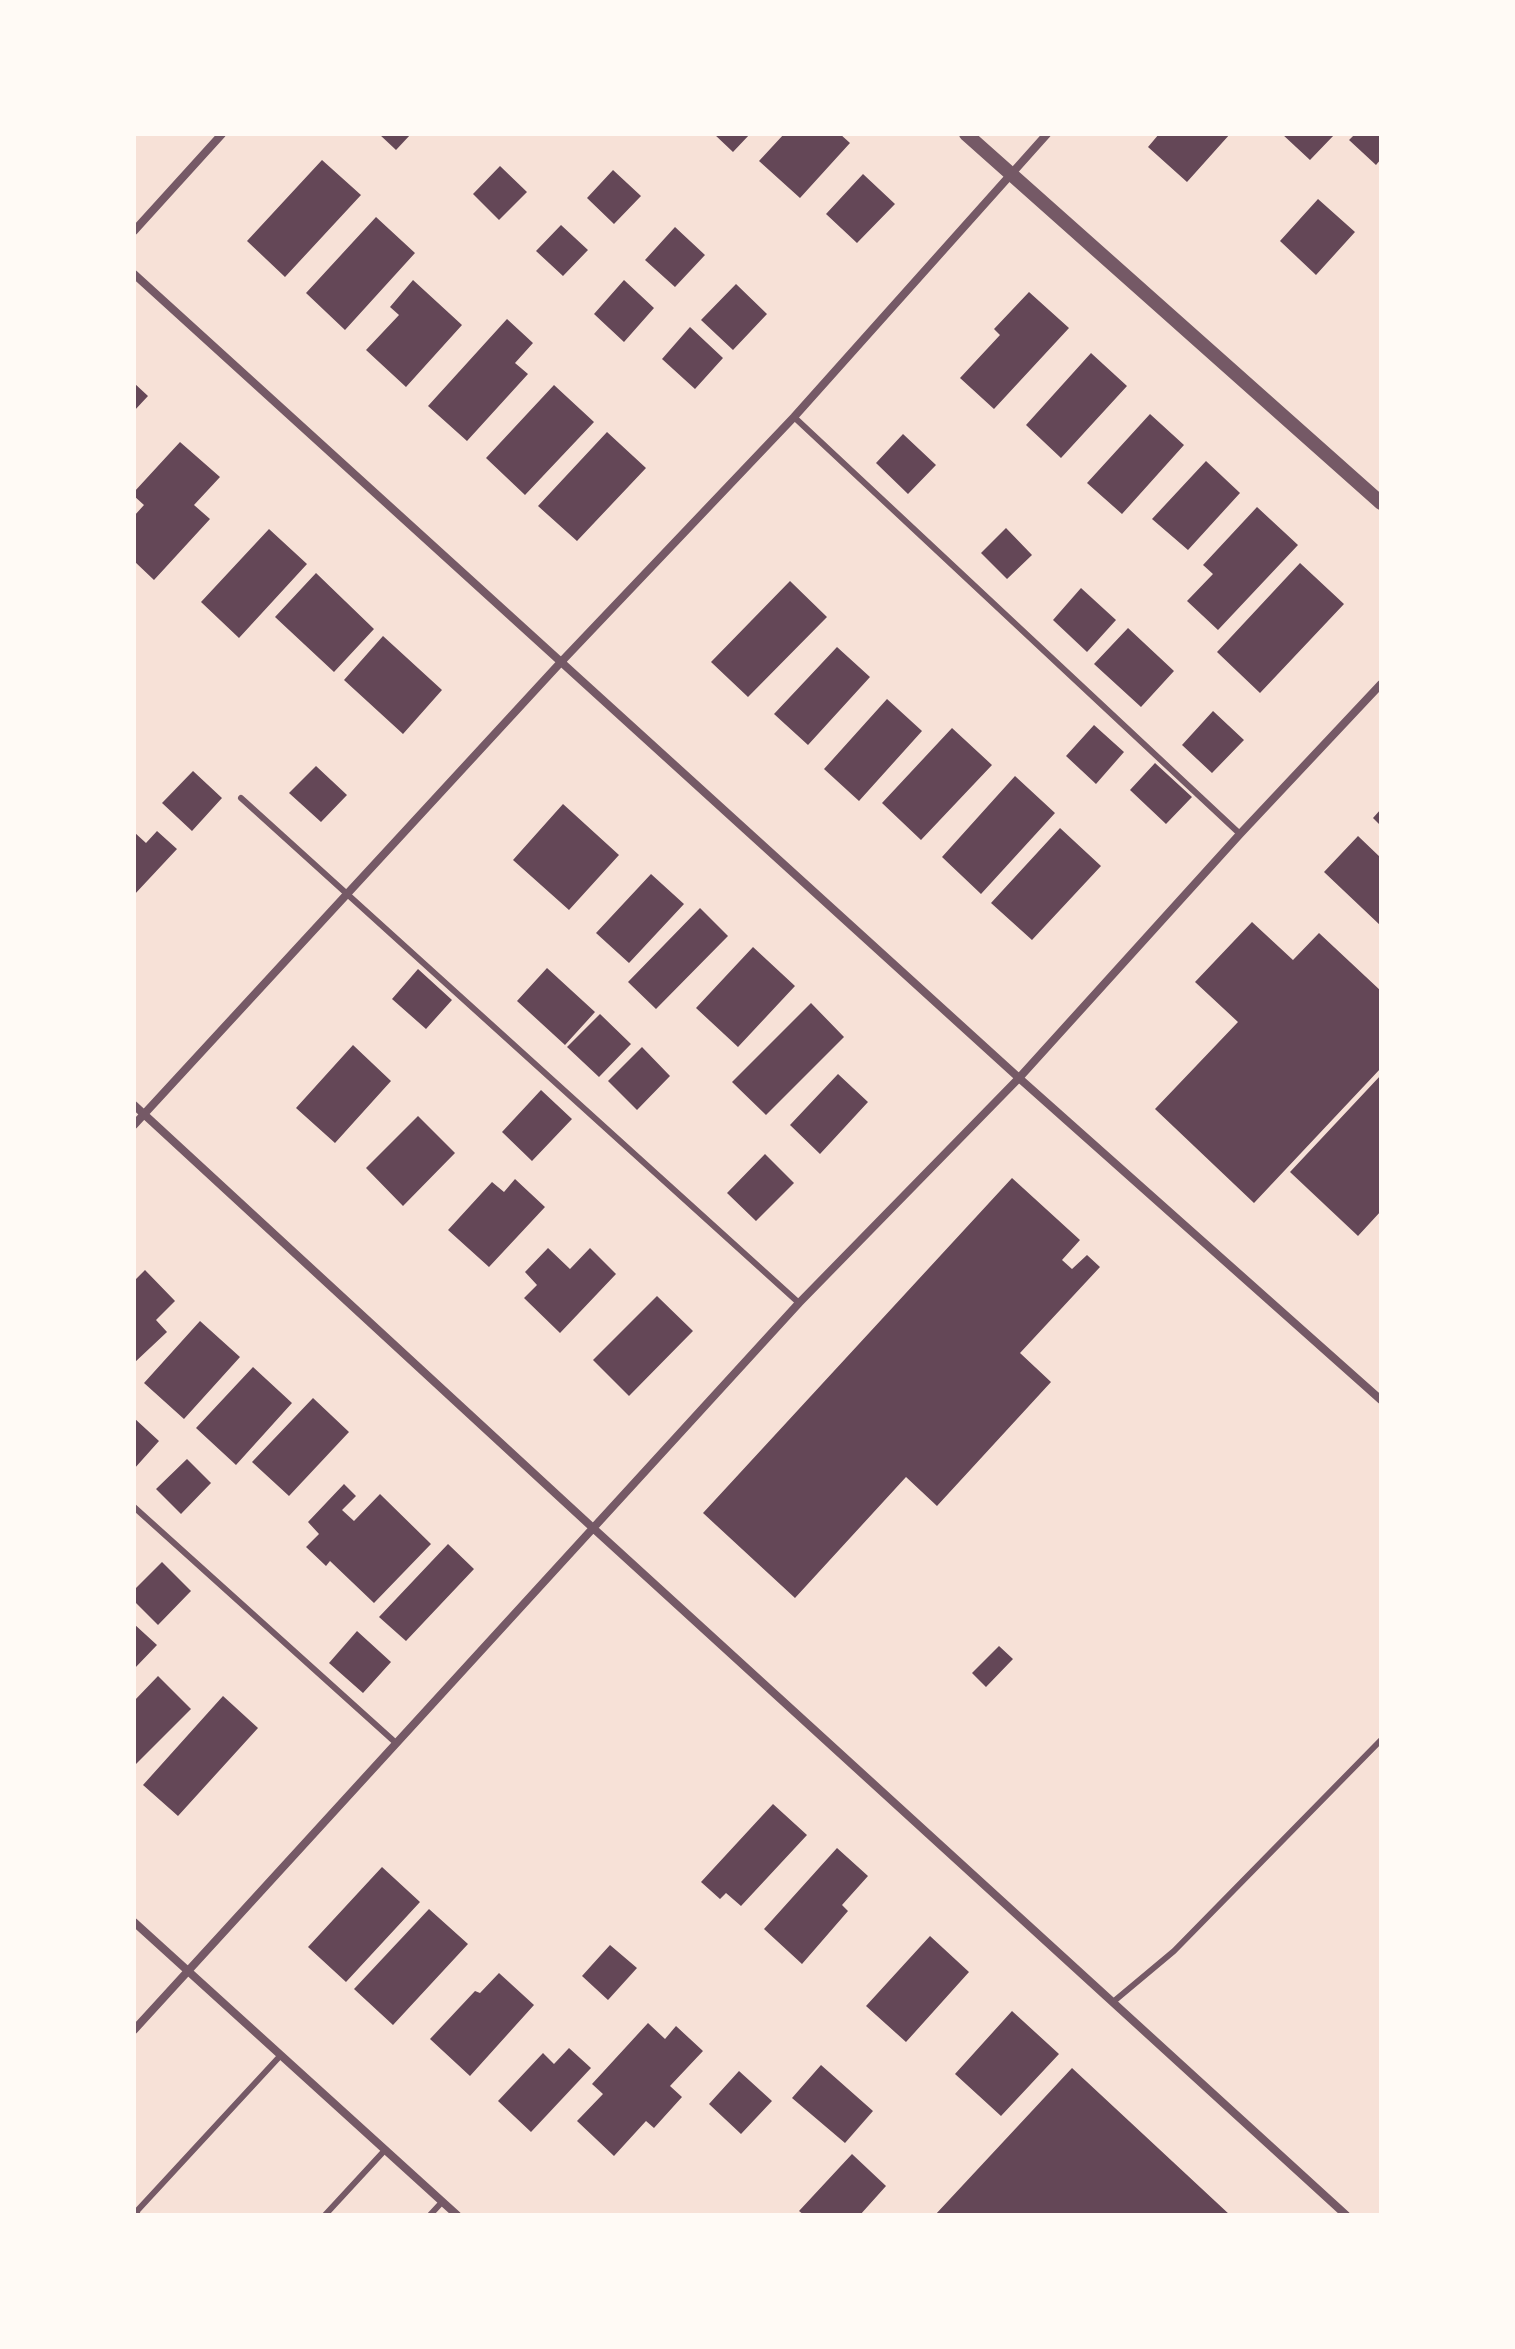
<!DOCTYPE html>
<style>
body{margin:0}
#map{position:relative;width:1515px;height:2349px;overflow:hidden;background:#f7e1d7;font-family:"Fira Sans Condensed",sans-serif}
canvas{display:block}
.frame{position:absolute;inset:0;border:136px solid #fffaf5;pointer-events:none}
</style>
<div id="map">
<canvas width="1515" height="2349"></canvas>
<div class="frame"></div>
</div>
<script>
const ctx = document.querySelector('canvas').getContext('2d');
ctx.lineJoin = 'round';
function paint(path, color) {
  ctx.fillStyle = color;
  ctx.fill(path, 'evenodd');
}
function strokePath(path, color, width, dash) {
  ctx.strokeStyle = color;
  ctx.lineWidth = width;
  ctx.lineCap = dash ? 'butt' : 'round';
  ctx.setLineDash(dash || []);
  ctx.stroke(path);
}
const building = new Path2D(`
 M379,134H411L396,150Z
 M714,134H750L733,152Z
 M784,134H840L850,143L800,198L759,161Z
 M1159,134H1230L1187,182L1148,147Z
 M1282,134H1335L1310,160Z
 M1355,134H1381V159L1376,165L1349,140Z
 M322,160L361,195L285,277L247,241Z
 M500,166L527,192L499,220L473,194Z
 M613,170L641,196L614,224L587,198Z
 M863,174L895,204L857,243L826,214Z
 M1318,199L1355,232L1316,275L1280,241Z
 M376,217L415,253L345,330L306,293Z
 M561,225L588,250L563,276L536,251Z
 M675,227L705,255L675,287L645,260Z
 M413,280L462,325L406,387L366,350L399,315L390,307Z
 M624,280L654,308L624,342L594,314Z
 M736,284L767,314L733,350L701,320Z
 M1029,292L1069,328L994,409L960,378L1000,335L994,329Z
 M507,319L533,343L515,363L528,374L467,441L428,406Z
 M690,327L723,358L695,389L662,359Z
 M1091,353L1127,386L1061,458L1026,425Z
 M134,383L148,396L134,411Z
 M554,385L594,422L525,495L486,458Z
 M1150,414L1184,445L1122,514L1087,483Z
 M607,432L646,468L577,541L538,506Z
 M903,434L936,465L908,494L876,463Z
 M180,442L220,477L194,505L210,519L154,580L134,561V516L144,505L134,496V492Z
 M1206,461L1240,493L1188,550L1152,519Z
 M1257,507L1298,545L1218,630L1187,601L1213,574L1203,565Z
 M1006,528L1032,555L1007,579L981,553Z
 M269,529L307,564L239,638L201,602Z
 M1300,563L1344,604L1260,693L1217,652Z
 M316,573L374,629L334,672L275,617Z
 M790,581L827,617L748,697L711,662Z
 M1081,588L1116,620L1087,652L1053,620Z
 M1128,628L1174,671L1141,707L1094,664Z
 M383,636L442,690L403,734L344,680Z
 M837,647L870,677L808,745L774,714Z
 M887,699L922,731L859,801L824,769Z
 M1213,711L1244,740L1212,773L1182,745Z
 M1094,725L1124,752L1096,784L1066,756Z
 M952,728L992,765L921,840L882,803Z
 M1155,763L1192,797L1166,824L1130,790Z
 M316,766L347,795L321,822L289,793Z
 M193,771L222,798L192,831L162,803Z
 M1015,776L1055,813L981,894L942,857Z
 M563,804L619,855L569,910L513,860Z
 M1381,809V826L1373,818Z
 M1060,828L1101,866L1032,940L991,903Z
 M157,831L177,849L134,895V832L146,843Z
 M1358,836L1381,858V926L1324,872Z
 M651,874L684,904L629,963L596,933Z
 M700,908L728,936L656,1009L628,982Z
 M1252,922L1293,960L1319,933L1381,991V1068L1254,1203L1155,1109L1238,1022L1195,982Z
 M753,947L795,986L738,1047L696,1008Z
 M547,968L595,1012L565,1045L517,1001Z
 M418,969L452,1000L426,1029L392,999Z
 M811,1003L844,1037L766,1115L732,1082Z
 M600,1014L631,1044L599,1077L567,1047Z
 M353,1045L391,1081L335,1143L296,1108Z
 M642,1047L670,1076L637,1110L608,1081Z
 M838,1074L868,1102L820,1154L790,1125Z
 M1381,1075V1211L1358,1236L1290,1172Z
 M541,1090L572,1119L532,1161L502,1132Z
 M418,1116L455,1153L403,1206L366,1168Z
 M765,1154L794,1183L756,1221L727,1193Z
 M1012,1178L1080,1240L1062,1260L1072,1269L1087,1255L1100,1267L1020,1353L1051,1382L937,1506L906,1477L795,1598L703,1513Z
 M515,1179L545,1207L489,1267L448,1230L492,1182L504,1192Z
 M548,1248L570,1269L590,1248L616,1274L560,1333L524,1298L537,1285L525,1272Z
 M145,1270L175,1301L156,1320L167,1332L134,1363V1281Z
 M657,1296L693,1331L629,1396L593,1360Z
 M200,1321L240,1357L184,1419L144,1383Z
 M253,1367L292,1403L236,1465L196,1428Z
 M313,1398L349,1432L289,1496L252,1462Z
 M134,1418L159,1441L134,1469Z
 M187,1459L211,1483L181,1514L156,1489Z
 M344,1484L356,1496L342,1510L354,1521L380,1494L431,1544L374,1603L330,1561L326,1566L306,1547L319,1534L308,1522Z
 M448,1544L474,1569L406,1641L379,1617Z
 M162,1562L191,1591L158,1625L134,1601V1590Z
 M134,1624L157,1645L134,1669Z
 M357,1631L391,1662L363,1693L329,1663Z
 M999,1646L1013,1659L986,1687L972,1673Z
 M158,1676L191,1709L134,1766V1701Z
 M223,1696L258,1728L178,1816L143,1785Z
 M773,1804L807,1835L741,1906L726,1893L720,1899L701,1882Z
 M837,1848L868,1876L842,1905L848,1911L802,1964L764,1929Z
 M382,1867L420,1902L346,1982L308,1947Z
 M429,1909L468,1944L393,2025L354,1989Z
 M930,1936L969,1972L906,2042L866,2006Z
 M610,1945L637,1968L608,2000L582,1976Z
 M499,1973L534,2005L470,2076L430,2039L475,1991L480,1993Z
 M1012,2011L1059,2054L1001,2116L955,2074Z
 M648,2023L665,2039L676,2026L703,2051L670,2086L682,2097L654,2128L646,2121L614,2156L577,2121L603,2094L592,2084Z
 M569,2048L591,2068L531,2132L498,2101L543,2053L554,2064Z
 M821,2065L873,2111L845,2143L792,2098Z
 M1072,2068L1230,2215H935Z
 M739,2071L772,2101L741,2134L709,2104Z
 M852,2154L886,2186L860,2215H804L799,2211Z`);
const service = new Path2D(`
 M794,417L1240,834
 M241,798L799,1303
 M134,1507L396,1743
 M1113,2002L1174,1951L1381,1740
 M138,2215L136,2212L281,2055
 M325,2215L385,2150
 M430,2215L442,2202`);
const minor = new Path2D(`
 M134,231L222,134
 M134,274L1019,1078L1381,1400
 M134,1105L593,1528L1346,2215
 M134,1125L561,662L794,417L1047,134
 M134,1922L457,2215
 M134,2030L799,1303L1019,1078L1240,834L1381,684`);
const tertiary = new Path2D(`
 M966,134L1381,503`);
paint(building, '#644757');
strokePath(service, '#755966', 6);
strokePath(minor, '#755966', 8);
strokePath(tertiary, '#755966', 14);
</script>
